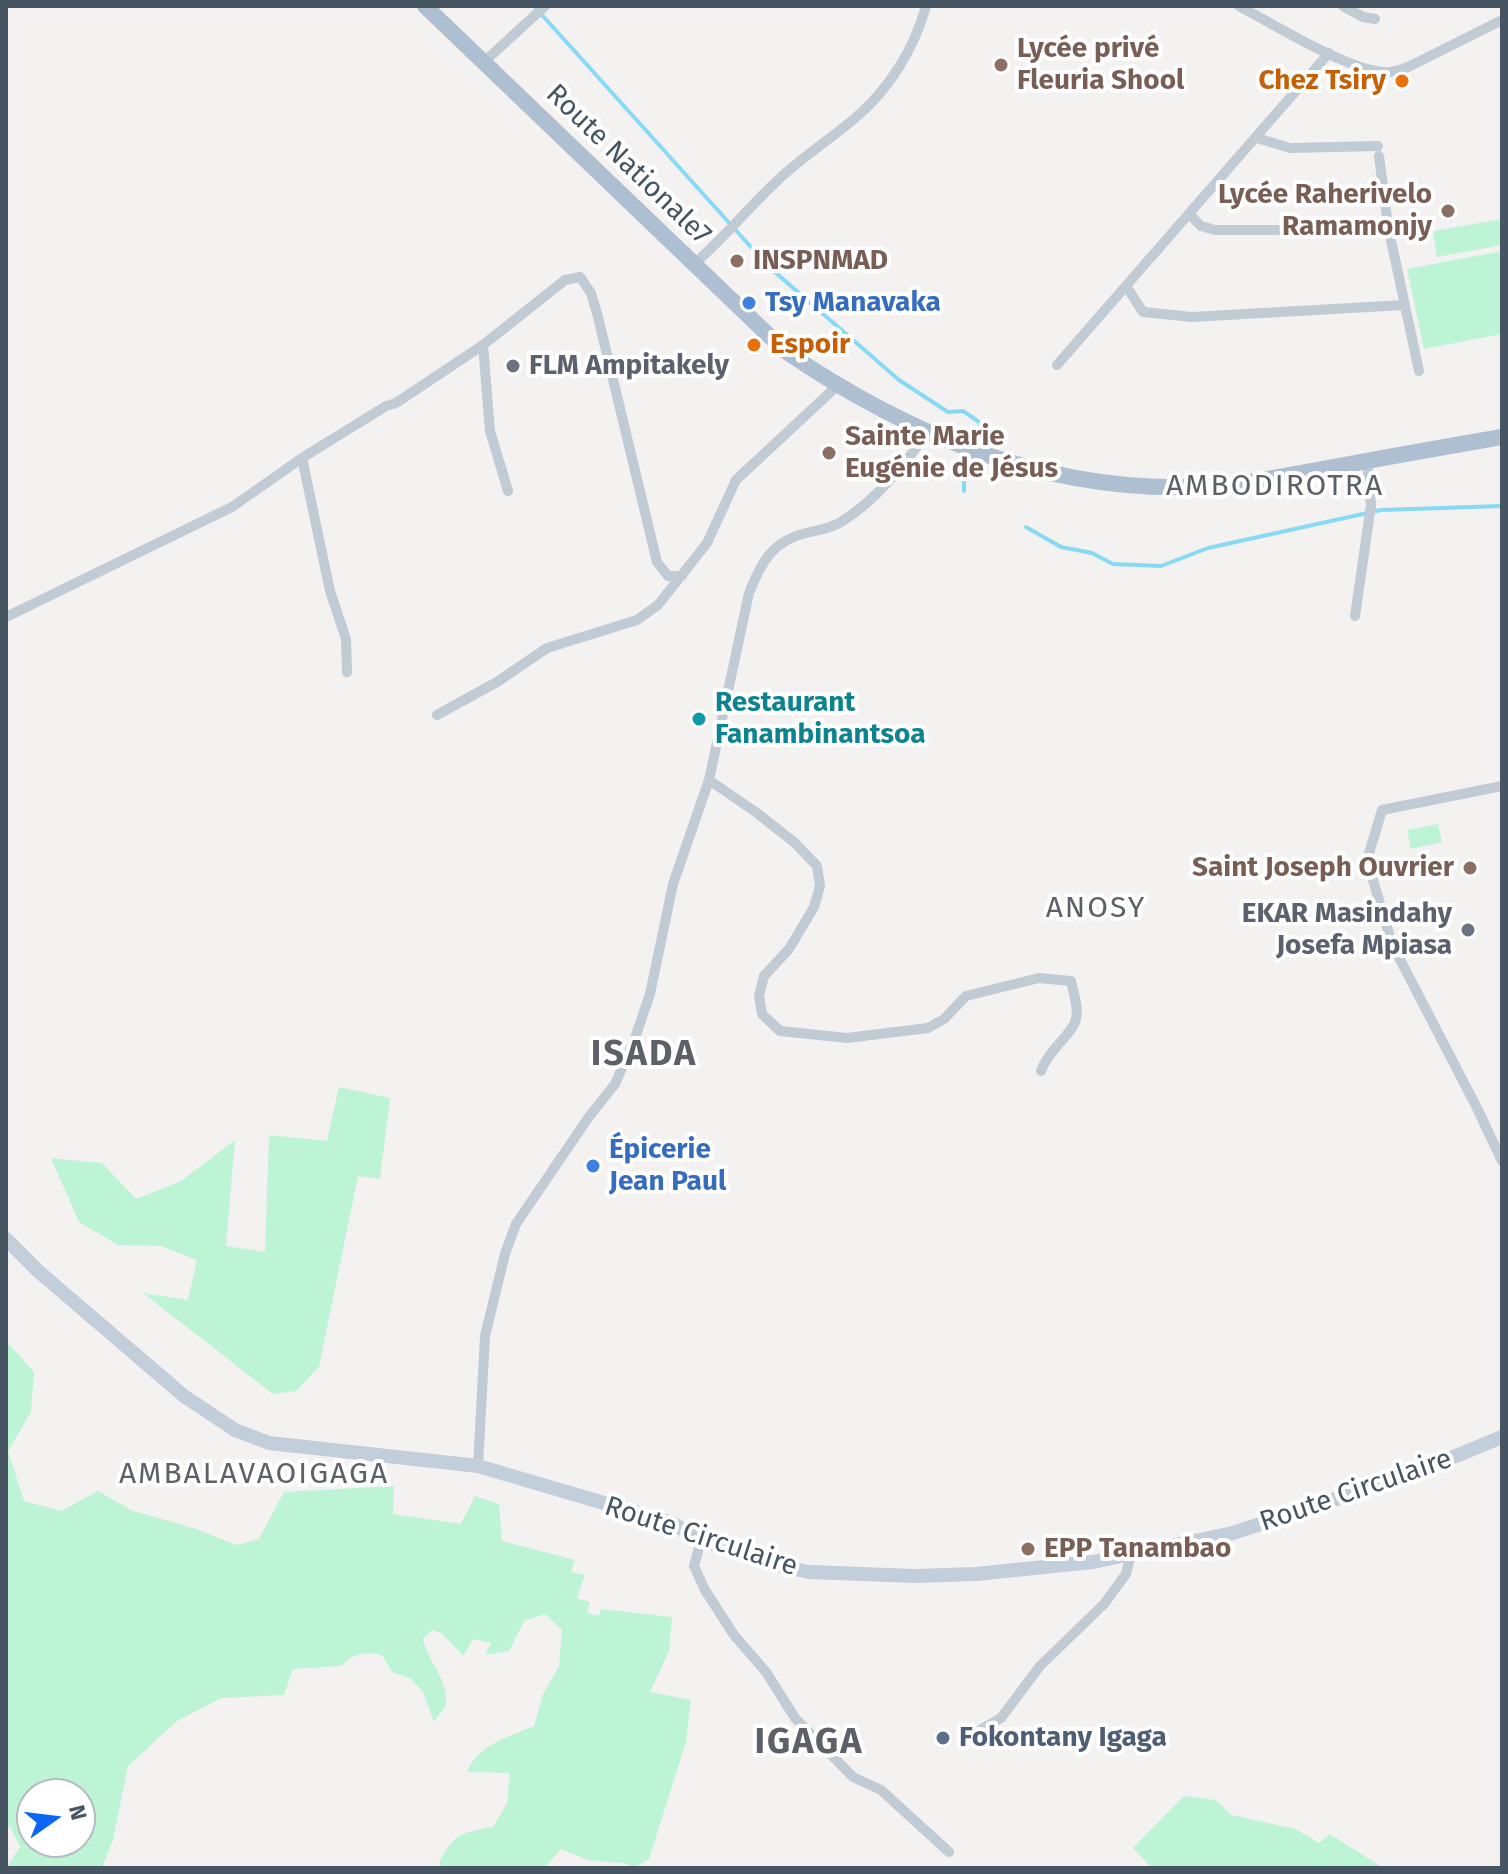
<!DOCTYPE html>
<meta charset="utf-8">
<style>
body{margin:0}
#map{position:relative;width:1508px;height:1874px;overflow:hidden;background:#f4f1f1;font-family:"Fira Sans",sans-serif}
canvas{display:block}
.frame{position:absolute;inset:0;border:8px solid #475461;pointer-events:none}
.north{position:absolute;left:16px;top:1778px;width:80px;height:80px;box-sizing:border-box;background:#fff;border:2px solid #b5bbc0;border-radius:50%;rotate:76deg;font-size:22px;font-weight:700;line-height:32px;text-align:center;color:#475461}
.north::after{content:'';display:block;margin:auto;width:28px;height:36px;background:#0966f6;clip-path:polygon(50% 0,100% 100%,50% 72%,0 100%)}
</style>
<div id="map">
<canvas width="1508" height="1874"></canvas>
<div class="frame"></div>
<div class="north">N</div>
</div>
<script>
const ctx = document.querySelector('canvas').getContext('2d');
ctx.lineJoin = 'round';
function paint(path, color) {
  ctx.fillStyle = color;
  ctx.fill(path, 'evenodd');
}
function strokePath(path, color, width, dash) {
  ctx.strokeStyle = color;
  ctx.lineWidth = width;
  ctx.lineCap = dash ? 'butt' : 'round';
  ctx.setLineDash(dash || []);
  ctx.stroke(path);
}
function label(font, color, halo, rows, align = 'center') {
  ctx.font = font + ' "Fira Sans",sans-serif';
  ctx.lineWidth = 8;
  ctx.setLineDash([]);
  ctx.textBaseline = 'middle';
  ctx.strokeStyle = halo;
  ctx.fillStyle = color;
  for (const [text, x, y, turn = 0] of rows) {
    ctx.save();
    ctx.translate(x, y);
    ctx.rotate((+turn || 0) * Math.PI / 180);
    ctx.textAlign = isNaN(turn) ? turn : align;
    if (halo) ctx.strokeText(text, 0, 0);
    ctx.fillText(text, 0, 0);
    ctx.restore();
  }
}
const green = new Path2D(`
 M1502,219V245L1437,257L1433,231Z
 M1502,251V334L1424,349L1407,269Z
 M1438,824L1442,842L1411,849L1407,830Z
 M339,1087L390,1098L380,1179L358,1176L319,1367L296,1391L273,1394L143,1293L188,1300L197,1260L161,1246L118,1245L79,1222L51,1158L102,1163L136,1199L181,1181L235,1140L226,1246L265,1252L269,1135L327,1141Z
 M6,1341L34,1372L31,1412L8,1451L24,1501L61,1511L98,1491L131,1510L196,1529L236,1545L259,1539L284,1492L394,1486L393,1514L461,1524L475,1496L499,1504L502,1541L575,1560L571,1572L585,1575L577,1598L590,1602L587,1613L599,1616L601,1609L672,1617L669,1651L650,1692L691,1700L686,1742L649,1859L635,1867L622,1863L588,1860L561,1849L544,1868H441L439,1862C456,1833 459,1833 493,1827L507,1803L510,1773L467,1772C478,1744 509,1737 534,1726L543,1694L559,1666L562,1630L545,1614L524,1621L509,1651L485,1655L491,1643L473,1639L463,1656L442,1633L432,1630L423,1639C427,1660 452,1685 445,1706C443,1711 437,1717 434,1722L423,1692L411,1679L392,1672L382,1655C365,1651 354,1653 341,1666L293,1669L284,1695L221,1698L177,1721L128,1766L113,1840L102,1868H6L20,1847L11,1828L6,1825ZM80,1794V1842H32V1794Z
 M1184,1796L1215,1800L1232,1815L1295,1829L1319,1843L1330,1834L1383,1868H1152L1133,1848Z`);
const stream = new Path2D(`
 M534,6L768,266L899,380L948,412L963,411L979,422L982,432L979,442
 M964,491V482L972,460
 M1026,527L1061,547L1092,553L1113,564L1161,566L1208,548L1381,510L1502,506`);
const street = new Path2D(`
 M1239,6C1275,25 1345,69 1383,72C1393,73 1399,70 1408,67L1502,20
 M1343,6L1363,17L1375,19
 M484,62L545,6
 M1257,138L1290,148L1378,146
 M1379,156L1388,226L1419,371
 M1189,214L1201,226L1215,230H1319L1388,226
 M694,264C724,238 748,208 777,181C801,158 829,140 854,119C889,90 914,49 926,6
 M1126,286L1143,312L1192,317L1404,305
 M483,345L490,431L508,491
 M1057,365L1329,53
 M302,458L330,591L346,639L347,672
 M1355,616L1371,505L1367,461
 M6,617L232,507L302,458L386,406L396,403L483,345L565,280L580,277L591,293L598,317L657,562L668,576H682
 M437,715L497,682L547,648L637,620L658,605L707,543L736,480L837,386
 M709,780L757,813L794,842L817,866L820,886L814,907L789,949L764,976L759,996L762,1014L780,1031L847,1038L928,1028L944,1019L966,996L1039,978L1071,981C1073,992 1079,1007 1076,1019C1072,1035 1048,1050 1041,1071
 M1502,786L1382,810L1367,860L1392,944L1477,1108L1502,1161
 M478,1466L485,1336L505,1254L516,1224L588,1118L615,1084L635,1038L650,994L673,884L709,780L749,593C761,563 772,541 806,533C818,530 830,529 841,522C874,502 906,464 927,432
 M701,1540L694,1566L705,1590L734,1635L766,1672L795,1718L853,1777L881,1790L949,1852
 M971,1735L1001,1718L1040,1666L1104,1604L1126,1574L1131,1554`);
const secondary = new Path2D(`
 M6,1239L38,1271L184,1396L235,1430L269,1443L478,1466L672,1523L701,1540L780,1566L809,1572L915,1576L976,1574L1093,1562L1233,1533L1412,1474L1502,1437`);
const primary = new Path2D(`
 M425,6L785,351C907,434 1041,491 1191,487C1238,486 1283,476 1329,468C1387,457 1444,447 1502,437`);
const markers = [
 [1001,65,8,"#8d6e63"],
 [1402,81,8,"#e8710a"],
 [1448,211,8,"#8d6e63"],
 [737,261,8,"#8d6e63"],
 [749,303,8,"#3f7fe0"],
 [754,345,8,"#e8710a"],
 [513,366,8,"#6b7280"],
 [829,453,8,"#8d6e63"],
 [699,719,8,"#0f9aa8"],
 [1470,868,8,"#8d6e63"],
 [1468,930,8,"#6b7280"],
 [593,1166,8,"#3f7fe0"],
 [1028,1549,8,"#8d6e63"],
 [943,1738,8,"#5c6f8a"]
];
const educationNames = [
 ["Lycée privé",1017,49],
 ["Fleuria Shool",1017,81],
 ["Lycée Raherivelo",1432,195,"right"],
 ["Ramamonjy",1432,227,"right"],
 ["INSPNMAD",753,261],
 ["Sainte Marie",845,437],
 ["Eugénie de Jésus",845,469],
 ["Saint Joseph Ouvrier",1454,868,"right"],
 ["EPP Tanambao",1044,1549]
];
const foodNames = [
 ["Chez Tsiry",1386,81],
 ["Espoir",770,345,"left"]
];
const streetNames = [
 ["Route Nationale7",628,165,44],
 ["Route Circulaire",1356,1491,-19],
 ["Route Circulaire",701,1537,18]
];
const shopNames = [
 ["Tsy Manavaka",765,303],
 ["Épicerie",609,1150],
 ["Jean Paul",609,1182]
];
const worshipNames = [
 ["FLM Ampitakely",529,366],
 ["EKAR Masindahy",1452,914,"right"],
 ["Josefa Mpiasa",1452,946,"right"]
];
const cultureNames = [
 ["Restaurant",715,703],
 ["Fanambinantsoa",715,735]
];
const serviceNames = [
 ["Fokontany Igaga",959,1738]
];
const neighbourhoodNames = [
 ["AMBODIROTRA",1275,487],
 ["ANOSY",1096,909],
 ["AMBALAVAOIGAGA",254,1475]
];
const districtNames = [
 ["ISADA",644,1055],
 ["IGAGA",809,1743]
];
paint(green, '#bdf4d5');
strokePath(stream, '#87d9f4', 4);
strokePath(street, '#c1cbd4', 10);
strokePath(secondary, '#c3cedb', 14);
strokePath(primary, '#afbfd2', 16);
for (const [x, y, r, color] of markers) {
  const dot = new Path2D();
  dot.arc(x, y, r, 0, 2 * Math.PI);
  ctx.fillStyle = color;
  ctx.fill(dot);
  strokePath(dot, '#fff', 3);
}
label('bold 28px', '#785e54', '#fff', educationNames, 'left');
label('bold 28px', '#c56008', '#fff', foodNames, 'right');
label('28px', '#475461', '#fff', streetNames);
label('bold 28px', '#366cbe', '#fff', shopNames, 'left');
label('bold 28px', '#5b616d', '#fff', worshipNames, 'left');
label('bold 28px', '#0d838f', '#fff', cultureNames, 'left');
label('bold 28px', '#4e5e75', '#fff', serviceNames, 'left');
ctx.letterSpacing = '2px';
label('30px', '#5d6167', '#fff', neighbourhoodNames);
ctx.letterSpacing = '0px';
ctx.letterSpacing = '2px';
label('bold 36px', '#5d6167', '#fff', districtNames);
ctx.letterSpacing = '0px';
</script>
